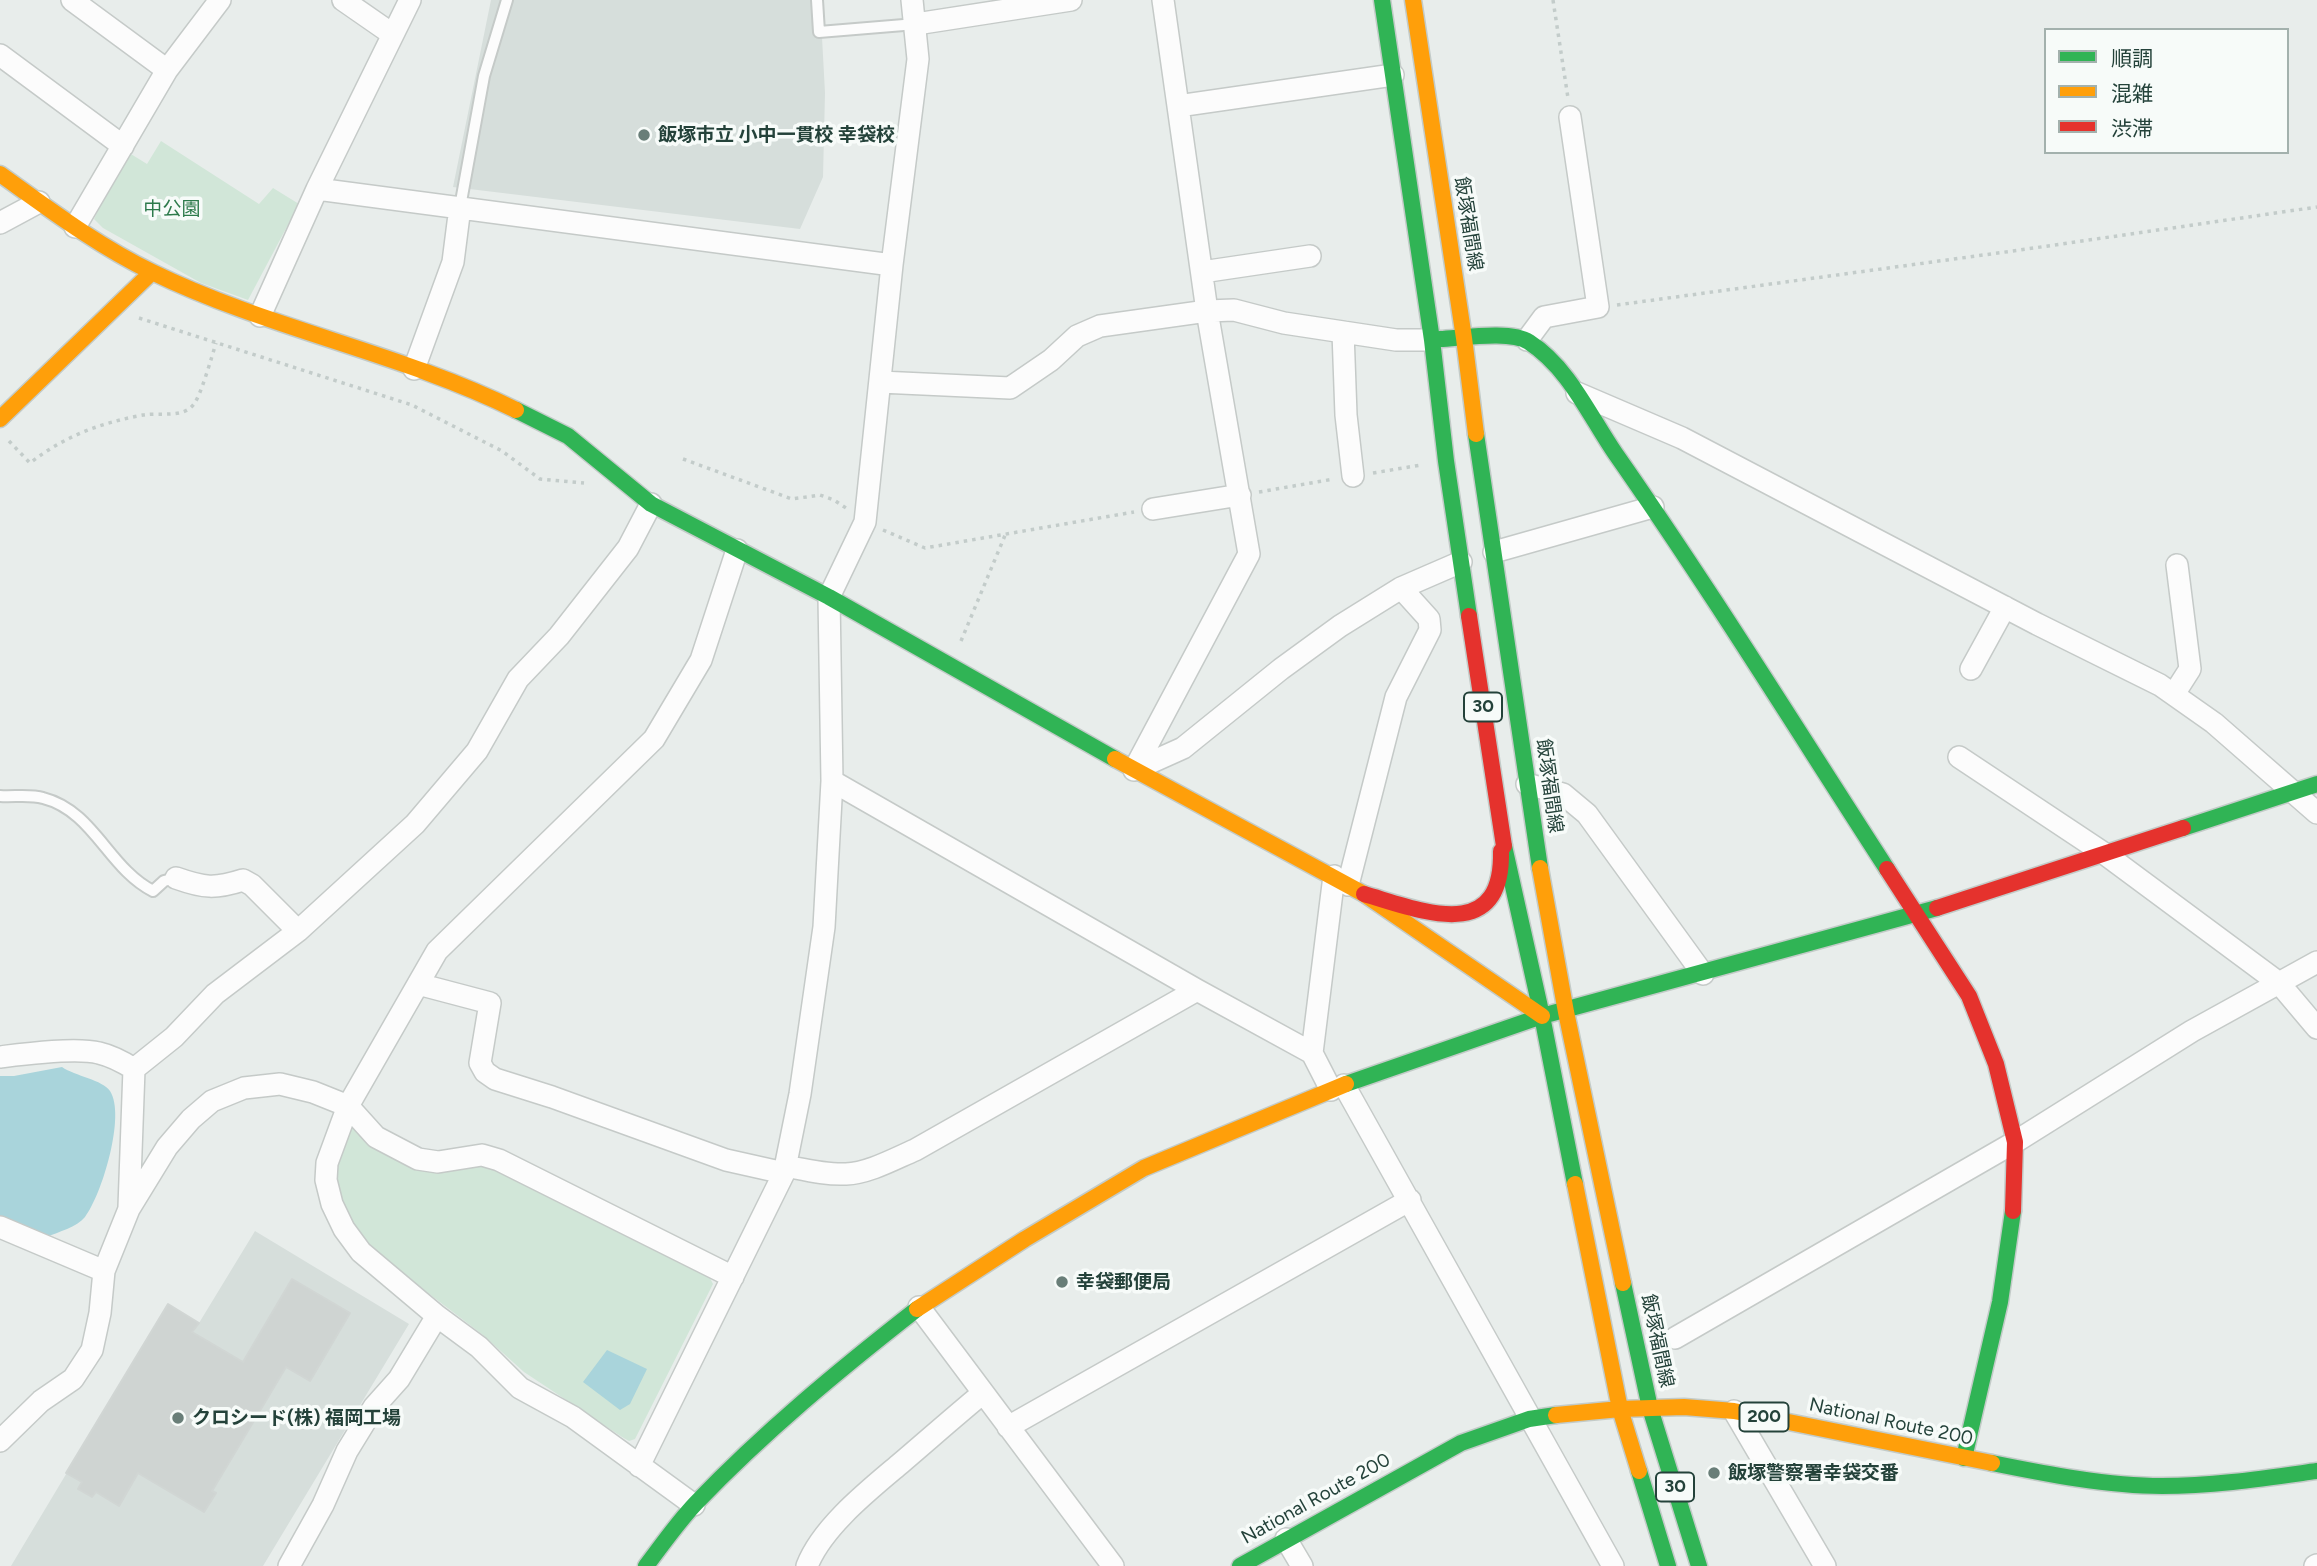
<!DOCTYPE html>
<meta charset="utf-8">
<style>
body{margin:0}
#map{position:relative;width:2317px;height:1566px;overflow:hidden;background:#e8edeb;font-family:Figtree,"Noto Sans JP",sans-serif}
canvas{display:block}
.legend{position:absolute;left:2044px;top:28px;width:245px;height:126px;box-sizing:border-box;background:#f7fbf9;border:2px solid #a3b1ad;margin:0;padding:9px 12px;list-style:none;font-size:21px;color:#24423a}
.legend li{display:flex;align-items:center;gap:14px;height:35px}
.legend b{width:35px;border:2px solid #a3b1ad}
</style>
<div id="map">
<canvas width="2317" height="1566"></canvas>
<ul class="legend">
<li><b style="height:9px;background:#30b455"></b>順調</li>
<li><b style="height:9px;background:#ff9f0a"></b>混雑</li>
<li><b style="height:9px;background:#e5322d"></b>渋滞</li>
</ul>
</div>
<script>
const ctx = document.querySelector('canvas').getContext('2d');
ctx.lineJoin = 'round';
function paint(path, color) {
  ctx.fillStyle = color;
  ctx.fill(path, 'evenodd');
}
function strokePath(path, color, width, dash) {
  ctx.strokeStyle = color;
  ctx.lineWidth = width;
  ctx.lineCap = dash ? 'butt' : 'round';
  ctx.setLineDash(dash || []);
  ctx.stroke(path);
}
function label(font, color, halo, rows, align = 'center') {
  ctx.font = font + ' Figtree,"Noto Sans JP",sans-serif';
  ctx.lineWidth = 7;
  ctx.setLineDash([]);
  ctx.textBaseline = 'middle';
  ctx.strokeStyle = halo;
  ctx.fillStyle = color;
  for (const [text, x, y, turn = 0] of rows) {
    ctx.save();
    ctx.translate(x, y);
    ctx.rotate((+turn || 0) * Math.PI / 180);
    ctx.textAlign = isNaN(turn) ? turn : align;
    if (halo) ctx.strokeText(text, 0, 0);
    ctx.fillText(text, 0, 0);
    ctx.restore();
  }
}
const built = new Path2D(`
 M491,0H820L825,93L823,177L800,229L453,187Z
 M255,1231L409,1324L263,1566H11L168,1304L199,1323Z`);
const green = new Path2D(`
 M161,141L259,204L273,188L299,204L248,300L201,283L103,228L94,219L126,151L147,164Z
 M350,1120L374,1144L479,1160L707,1272L713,1284L635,1439L629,1441L622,1437L524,1372L483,1335L373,1251L357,1233L345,1211L336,1183V1166Z`);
const water = new Path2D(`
 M62,1067C75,1076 103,1080 110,1091C126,1115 102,1195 85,1217C77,1227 58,1232 47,1237L0,1217V1076H14Z
 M607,1350L647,1369L630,1404L620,1410L583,1382Z`);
const building = new Path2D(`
 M292,1279L350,1313L310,1381L286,1367L212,1491L216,1493L204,1512L138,1473L119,1506L96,1492L92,1497L78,1489L82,1482L66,1473L168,1304L199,1323L192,1332L243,1362Z`);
const path = new Path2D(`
 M1553,0L1568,98
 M1617,305L2020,250L2317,207
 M139,318L412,405L502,451L540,479L584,483
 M9,441L30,463C65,436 100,423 143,415C159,412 183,419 194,404C201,395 212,356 216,343
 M683,459L792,499L820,495L834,500L846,508
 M1373,473L1421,465
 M1259,492L1334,479
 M883,530L925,548L1134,512
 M961,641L1006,533`);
const lane = new Path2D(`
 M817,0L819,32L916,24
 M460,207L484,76L507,0
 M0,796C14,797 30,794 43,798C94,811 108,868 153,891L164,881L176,878`);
const street = new Path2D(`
 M72,0L167,70
 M343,0L392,34
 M916,24L1071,0
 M0,55L123,146
 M1178,106L1393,75
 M317,189L892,265
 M0,223L39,202
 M75,227L167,70L220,0
 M1202,272L1310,256
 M260,316L317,189L410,0
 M1343,332L1346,415L1353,476
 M1527,340L1544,317L1598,307L1570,117
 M414,369L453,262L460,207
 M880,382L1010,388L1051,360L1077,336L1100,326L1207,311L1234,310L1284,323L1396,340H1432
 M1577,393L1682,438L2037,624L2160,685L2214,723L2317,813
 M1153,509L1240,495
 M1494,552L1653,507
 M1971,669L2005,607
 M2174,694L2190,669L2177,565
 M1959,757L2105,854L2279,983L2317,1028
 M1134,770L1249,554L1207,311L1163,0
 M1134,770L1183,748L1281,669L1340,626L1401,588L1461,562
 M832,781L1197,990L1312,1053L1331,1090
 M1527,784L1563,794L1587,814L1703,974
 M176,878C204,888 215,889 243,880L252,885L298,931
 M1348,885L1396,697L1430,630L1429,619L1401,588
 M418,984L490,1003L480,1063L485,1072L495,1079L552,1097L726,1160L784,1173
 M1312,1053L1334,876
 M0,1057C24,1054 76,1047 99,1053C112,1056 123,1062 134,1069
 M1344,1085L1613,1566
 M785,1166C806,1170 826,1175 846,1174C869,1173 894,1159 915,1150L1197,990
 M129,1207L134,1069L174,1037L215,994L298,931L415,824L477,751L518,679L559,636L628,548L651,504
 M0,1227L104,1271
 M919,1307L1113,1566
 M1675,1338L2015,1142L2192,1031L2317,962
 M1734,1411L1825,1566
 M1008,1427L1410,1200
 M0,1441L41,1401L73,1379L92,1350L100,1313L104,1271L129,1209L167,1147L191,1119L212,1101L244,1088L280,1084L313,1092L348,1106L376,1137L418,1159L438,1162L482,1155L499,1160L733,1277
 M639,1466L784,1173L800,1094L824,927L832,781L829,597L865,522L892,265L918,59L912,0
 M694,1505L573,1417L520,1388L479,1347L437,1316L361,1252L344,1229L332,1204L326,1180L327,1163L348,1106L437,951L654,739L701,660L737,550
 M1286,1539L1302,1566
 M289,1566L323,1505L347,1451L374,1407L399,1379L437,1316
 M807,1566C822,1527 869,1490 901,1463C928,1440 955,1416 983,1393
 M2315,1566L2317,1565`);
const fast = new Path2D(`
 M1382,0L1432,340L1446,461L1469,616
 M1440,339C1462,338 1511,330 1529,342C1569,368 1589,415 1615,453C1710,589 1797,730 1887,869
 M516,410L568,436L651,504L829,597L1115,759
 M1476,434L1540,868
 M2183,828L2317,784
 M1504,846L1542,1016L1575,1184
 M1346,1084L1542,1016L1937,908
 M1623,1283L1650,1408L1699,1566
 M1964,1458L2000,1302L2013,1211
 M1992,1463C2046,1474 2108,1486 2162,1486C2214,1486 2266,1478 2317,1471
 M1639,1471L1668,1566
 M646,1566C662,1545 678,1522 696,1503C764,1432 839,1370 917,1309
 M1240,1566L1461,1443L1529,1419L1556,1415`);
const slow = new Path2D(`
 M1413,0L1464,338L1476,434
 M0,174C49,209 98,246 152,272C269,329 401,353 516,410
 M0,419L152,272
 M1115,759L1364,894L1542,1016
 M1540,868L1566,1012L1623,1283
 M1575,1184L1620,1409L1639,1471
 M917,1309L1025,1239L1144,1168L1346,1084
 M1556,1415L1620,1409L1684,1407L1734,1411L1992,1463`);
const jam = new Path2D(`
 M1469,616L1504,846
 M1887,869L1969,996L1996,1064L2015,1142L2013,1211
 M1364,894C1420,910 1503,946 1501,851
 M1937,908L2183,828`);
const markers = [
 [644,135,7,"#697e78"],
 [1062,1282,7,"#697e78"],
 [178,1418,7,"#697e78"],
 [1714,1473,7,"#697e78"]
];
const shields = [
 [1483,707,38],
 [1764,1417,49],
 [1675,1487,38]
];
const shieldNames = [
 ["30",1483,707],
 ["200",1764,1417],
 ["30",1675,1487]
];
const poiNames = [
 ["飯塚市立 小中一貫校 幸袋校",658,135],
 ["幸袋郵便局",1076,1282],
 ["クロシード(株) 福岡工場",192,1418],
 ["飯塚警察署幸袋交番",1728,1473]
];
const parkNames = [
 ["中公園",172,209]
];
const streetNames = [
 ["飯塚福間線",1468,224,81],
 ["飯塚福間線",1549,786,82],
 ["飯塚福間線",1657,1341,78],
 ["National Route 200",1891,1422,12],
 ["National Route 200",1316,1499,-29]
];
paint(built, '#d6dedb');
paint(green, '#d1e6d8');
paint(water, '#a9d4db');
paint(building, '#cfd4d2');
strokePath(building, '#d1d6d4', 2);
strokePath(lane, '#c5cac8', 14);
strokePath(street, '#c5cac8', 24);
strokePath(fast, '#c3cbc8', 19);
strokePath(slow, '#c3cbc8', 19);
strokePath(jam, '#c3cbc8', 19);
strokePath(path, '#c3ccca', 3.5, [3.5, 5]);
strokePath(lane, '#fcfcfc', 10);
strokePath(street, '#fcfcfc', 21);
strokePath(fast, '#30b455', 16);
strokePath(slow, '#ff9f0a', 16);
strokePath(jam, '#e5322d', 16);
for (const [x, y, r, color] of markers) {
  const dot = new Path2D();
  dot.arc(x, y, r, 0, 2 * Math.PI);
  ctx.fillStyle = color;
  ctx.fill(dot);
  strokePath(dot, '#f7fbf9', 2.5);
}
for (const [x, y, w] of shields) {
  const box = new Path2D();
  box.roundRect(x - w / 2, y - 14.5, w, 29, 5);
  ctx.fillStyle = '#f7fbf9';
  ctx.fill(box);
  strokePath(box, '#24423a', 2);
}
label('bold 18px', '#24423a', null, shieldNames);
label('bold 19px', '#24423a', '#f7fbf9', poiNames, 'left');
label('19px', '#2d7a4b', '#f7fbf9', parkNames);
label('19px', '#24423a', '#f7fbf9', streetNames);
</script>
